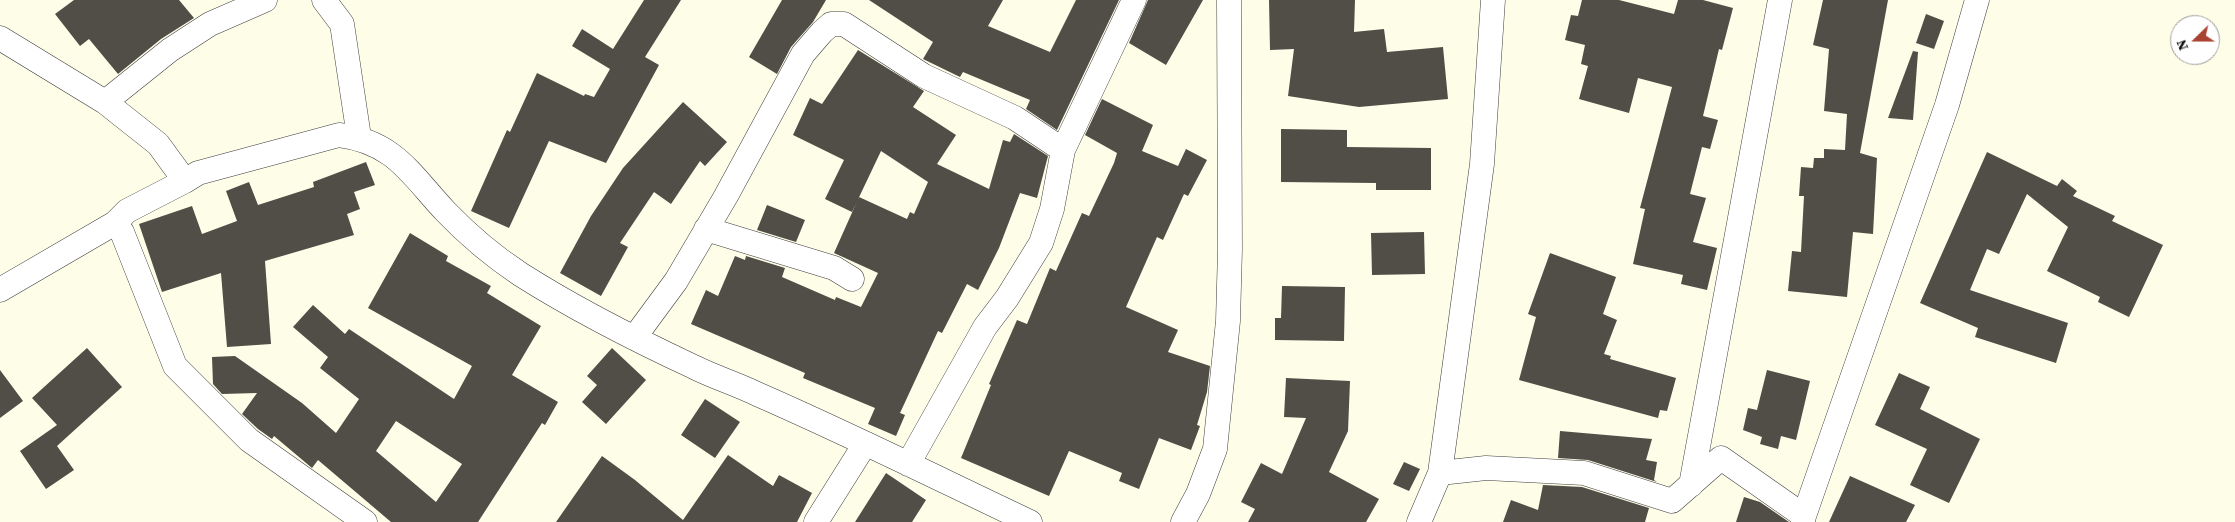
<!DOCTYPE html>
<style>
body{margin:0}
#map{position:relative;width:2235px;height:522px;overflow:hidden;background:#fdfde8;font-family:"Source Serif 4",serif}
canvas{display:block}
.north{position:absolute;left:2170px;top:15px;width:50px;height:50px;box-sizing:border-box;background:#fff;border:1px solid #9d9d9d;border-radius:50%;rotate:248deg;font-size:14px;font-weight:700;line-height:20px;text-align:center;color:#0a0a0a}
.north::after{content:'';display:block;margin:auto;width:18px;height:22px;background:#aa4231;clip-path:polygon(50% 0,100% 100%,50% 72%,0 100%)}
</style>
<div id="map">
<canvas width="2235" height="522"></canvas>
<div class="north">N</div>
</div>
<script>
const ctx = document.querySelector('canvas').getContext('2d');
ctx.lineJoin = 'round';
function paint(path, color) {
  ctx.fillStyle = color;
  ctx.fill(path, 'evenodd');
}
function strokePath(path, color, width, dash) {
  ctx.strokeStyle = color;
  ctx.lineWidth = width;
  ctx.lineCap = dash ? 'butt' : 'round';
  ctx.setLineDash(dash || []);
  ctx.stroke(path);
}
const building = new Path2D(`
 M74,0H179L194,18L161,39L118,74L89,39L80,46L55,14Z
 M644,0H681L645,57L659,65L606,163L549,141L509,228L471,211L507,130L510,132L537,73L584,96L585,94L594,97L610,69L572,46L582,29L613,49Z
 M782,0H826L813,22L791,47L777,74L749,57Z
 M869,0H1003L988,26L1050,52L1076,0H1119L1057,130L1026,109L1030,100L963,72L960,77L923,59L933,42Z
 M1148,0H1203L1166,65L1129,43Z
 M1269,0H1355L1354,32L1384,29L1387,52L1443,47L1448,99L1359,107L1288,96L1294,49L1270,50Z
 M1582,0H1619L1674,14L1678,0H1703L1733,8L1722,50L1719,49L1703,116L1718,120L1710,149L1702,147L1690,194L1706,198L1693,242L1717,248L1707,290L1681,284L1683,275L1633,264L1645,209L1640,208L1672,87L1638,78L1629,113L1579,99L1588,66L1581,64L1585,45L1565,40L1571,15L1578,16Z
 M1823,0H1888L1860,153L1877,158L1873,234L1853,232L1847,297L1788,291L1792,251L1801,252L1804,196H1799L1801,167L1813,168L1814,158H1824V149L1845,150L1847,114L1824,111L1829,49L1813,45Z
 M1926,14L1944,21L1934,49L1916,43Z
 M858,50L924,91L913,107L956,135L937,164L989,189L1003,140L1010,142L1014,134L1048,156L1037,198L1020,193L999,248L978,290L967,284L942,333L938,331L900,413L905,415L896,436L868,424L875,408L803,378L805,373L691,324L706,290L718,296L735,256L745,260L746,256L785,268L782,277L835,300L836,297L861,307L878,273L834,253L859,197L907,219L910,212L914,214L928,182L881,151L852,212L825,199L844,160L793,135L810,98L822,104Z
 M1913,51L1918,52L1913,120L1888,118Z
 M1102,99L1153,125L1142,151L1178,166L1186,149L1207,160L1188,196L1184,194L1163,240L1157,237L1126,307L1178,330L1168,352L1210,366L1207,392L1197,425L1200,426L1191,450L1159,438L1139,489L1119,481L1122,473L1069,451L1049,496L961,458L991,385L989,384L1017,320L1027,324L1050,268L1056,271L1082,213L1089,216L1114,163L1117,153L1085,135Z
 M683,102L727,142L705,166L700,161L671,204L654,192L620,243L628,247L601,296L560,273L591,216L623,168Z
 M1281,129L1347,130V147L1431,148V190H1376V183L1281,182Z
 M1987,152L2057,186L2062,179L2077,191L2073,196L2115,216L2112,221L2163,245L2129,317L2098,302L2100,297L2047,271L2068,227L2027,194L1999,254L1987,249L1970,290L2068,323L2056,363L1975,337L1978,328L1920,303Z
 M366,162L375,185L354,192L360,209L347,214L354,235L265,261L271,344L227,347L221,273L162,292L139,224L192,206L202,234L237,221L226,191L249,182L258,205L314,187L313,182Z
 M767,205L805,220L796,242L757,230Z
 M1424,232L1425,274L1372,275L1371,233Z
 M410,233L448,256L446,261L491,286L487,293L541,326L512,375L558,402L545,425L542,423L478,522H391L318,460L312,468L274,436L272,439L258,429L242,414L257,393L222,394L213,384L212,357L235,356L302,403L336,433L359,399L320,368L328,357L293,327L313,305L345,334L349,329L454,399L472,366L368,308ZM396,421L462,464L436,502L376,451Z
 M1550,253L1616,277L1603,314L1617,320L1604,354L1611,356L1610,359L1676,378L1667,411L1660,410L1658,418L1519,380L1536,317L1528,314Z
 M1282,286L1345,287L1344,341L1275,340V318H1281Z
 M87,348L122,387L57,446L74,470L46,489L20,451L57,425L32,398Z
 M612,348L646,380L606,424L582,402L597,385L587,376Z
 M0,370L23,401L0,418Z
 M1767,370L1810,381L1796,440L1781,436L1778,449L1760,444L1762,437L1743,430L1748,408L1757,410Z
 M1899,373L1930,387L1920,409L1980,439L1949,503L1910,485L1927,449L1875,425Z
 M1286,378L1350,381L1348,431L1329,472L1379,499L1366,522H1248L1255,509L1241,502L1261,463L1282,474L1306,418L1284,417Z
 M705,399L740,422L715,458L681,435Z
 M1560,431L1652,439L1646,460L1657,462L1654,480L1657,482L1588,460L1558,458Z
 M728,455L773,486L779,475L812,493L797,522H556L602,456L635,480L683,520Z
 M1404,462L1420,469L1409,491L1393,484Z
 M886,473L926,500L912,522H855Z
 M1850,476L1915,505L1906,522H1829Z
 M1543,485L1582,487L1649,508L1645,522H1503L1511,500L1538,510Z
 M1744,497L1760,502L1789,522H1736Z`);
const street = new Path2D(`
 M324,0L342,24L359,137
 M0,38L105,102L158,144L185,181L198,173L339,135C395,142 411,175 446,212C469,236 493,256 520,274C575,309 634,339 694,367C714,377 736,384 757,394C849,434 939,479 1030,522
 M105,102L170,50L210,24L265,0
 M185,181L127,211L115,223L122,232L175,366L249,440L365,522
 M706,229L834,268L852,279
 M0,290L115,223
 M634,338L676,281L726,196L803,54L822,32L831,24H844L924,76L1015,118L1063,150
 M908,464L985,327L1007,298L1041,243L1052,209L1063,150L1134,0
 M1440,473L1486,468L1584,473L1672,501L1721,458L1804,516L1803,522
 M1691,485L1780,0
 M1804,516L1947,105L1977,0
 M816,522L865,444
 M1183,522L1198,494L1215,449L1228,321L1230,249L1229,0
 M1419,522L1440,473L1482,164L1493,0`);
paint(building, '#514d47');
strokePath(street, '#3d3d3d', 25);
strokePath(street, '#fff', 24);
</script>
